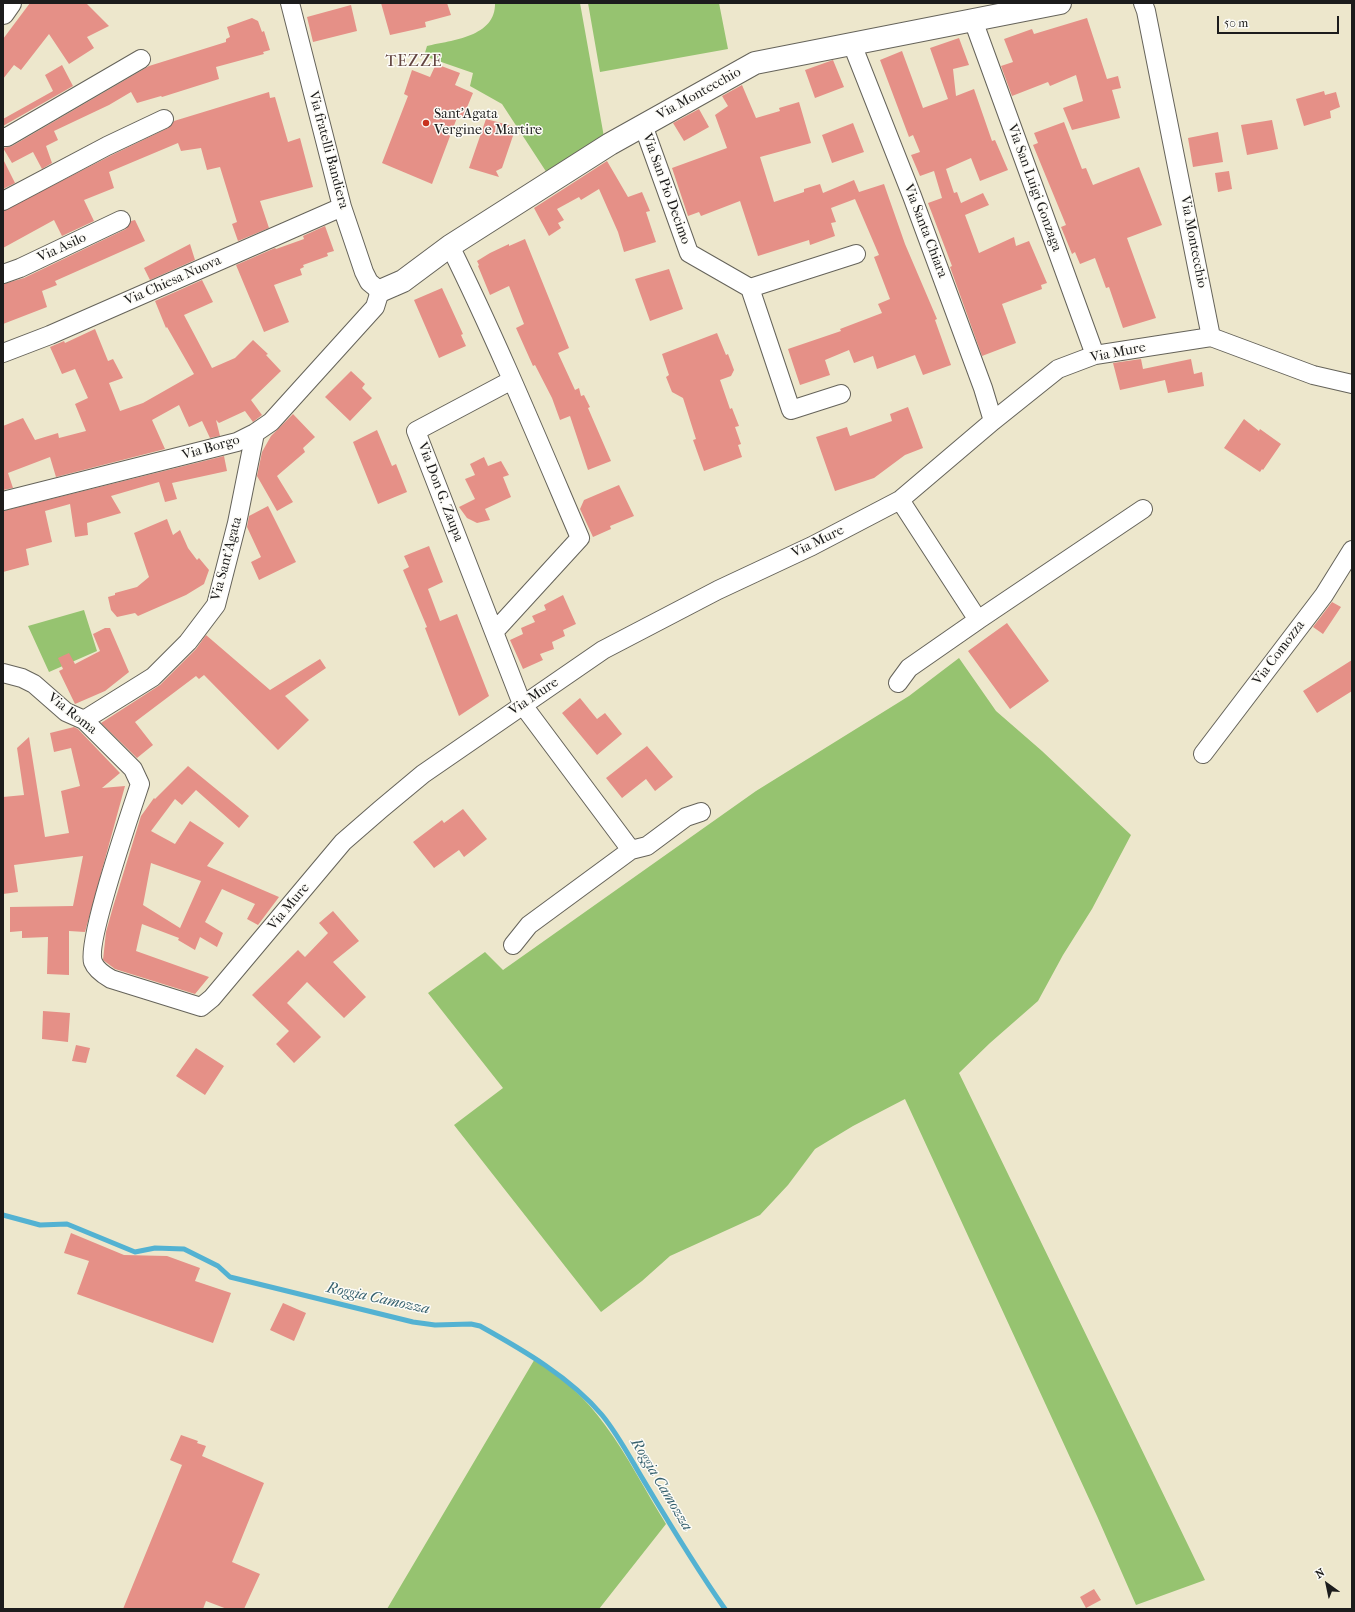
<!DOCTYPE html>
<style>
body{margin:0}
#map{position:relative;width:1355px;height:1612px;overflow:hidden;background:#ede7cc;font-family:"IM FELL French Canon",serif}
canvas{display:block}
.frame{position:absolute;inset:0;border:4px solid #1c1c1c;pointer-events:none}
.north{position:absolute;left:1307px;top:1564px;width:40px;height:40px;-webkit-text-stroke:3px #fdfcf7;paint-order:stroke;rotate:327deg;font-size:11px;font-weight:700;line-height:16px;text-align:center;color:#1c1c1c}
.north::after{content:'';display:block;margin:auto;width:14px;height:18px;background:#1c1c1c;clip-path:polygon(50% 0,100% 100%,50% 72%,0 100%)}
.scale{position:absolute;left:1217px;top:16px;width:122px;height:18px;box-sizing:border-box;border:2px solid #1c1c1c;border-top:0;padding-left:5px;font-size:12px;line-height:14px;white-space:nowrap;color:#1c1c1c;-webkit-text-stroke:3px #fdfcf7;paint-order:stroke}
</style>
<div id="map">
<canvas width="1355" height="1612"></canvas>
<div class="frame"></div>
<div class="north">N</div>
<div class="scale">50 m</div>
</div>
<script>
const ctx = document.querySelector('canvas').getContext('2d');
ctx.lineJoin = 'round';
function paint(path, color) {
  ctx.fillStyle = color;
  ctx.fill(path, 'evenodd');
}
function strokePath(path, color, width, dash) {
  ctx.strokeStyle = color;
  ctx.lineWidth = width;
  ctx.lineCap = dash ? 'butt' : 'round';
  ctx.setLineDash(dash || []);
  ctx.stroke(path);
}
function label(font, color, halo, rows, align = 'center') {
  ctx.font = font + ' "IM FELL French Canon",serif';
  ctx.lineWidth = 3;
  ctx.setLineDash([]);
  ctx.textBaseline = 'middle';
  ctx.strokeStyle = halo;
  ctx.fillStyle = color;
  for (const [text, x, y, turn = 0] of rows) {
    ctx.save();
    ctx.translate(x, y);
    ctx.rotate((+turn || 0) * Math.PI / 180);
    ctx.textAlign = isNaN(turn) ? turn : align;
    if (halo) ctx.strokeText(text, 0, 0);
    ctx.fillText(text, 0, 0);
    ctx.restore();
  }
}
const green = new Path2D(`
 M495,3H580L604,137L547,173L502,104L470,86L473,73L424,56L427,46C452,40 496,37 495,3Z
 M588,3H719L728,49L600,72Z
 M84,610L97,651L49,672L28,626Z
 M959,658L996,711L1042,751L1131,835L1092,909L1063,955L1038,1001L990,1043L959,1073L1205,1580L1136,1605L1097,1516L905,1099L853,1126L815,1149L788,1185L760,1215L670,1256L642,1281L601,1312L454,1125L503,1088L428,993L485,952L503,970L756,791L909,696Z
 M536,1357C561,1377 586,1398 605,1425C628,1456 646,1492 666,1524L599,1609H387Z`);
const stream = new Path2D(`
 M3,1215L40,1225L67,1224L135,1252L155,1248L184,1249L218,1266L230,1277L413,1322L435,1325L471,1324L480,1326C523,1350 570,1377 602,1415C620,1437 632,1462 647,1486C672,1528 697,1569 725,1609`);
const building = new Path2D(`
 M30,3H86L109,26L87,37L94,48L69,64L49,34L21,70L14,65L3,79V39Z
 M381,3H447L451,15L425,22L426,27L390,35Z
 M351,5L357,31L313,42L307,17Z
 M252,18L258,21L262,32L264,31L270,50L263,52L264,54L216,67L219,79L162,97L161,96L137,103L131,92L109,105L54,131L58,140L46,146L52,163L42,169L33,152L12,163L3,148L12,146L149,66L226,42V39L230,37L227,27Z
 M1087,18L1107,79L1118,76L1121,88L1112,90L1120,118L1072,130L1063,108L1083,101L1076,75L1050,86L1048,82L1012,96L1001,66L1013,62L1004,39L1032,29L1034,34Z
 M959,38L969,65L953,69L956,96L974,89L992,141L995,140L1008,170L980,181L971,158L946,169L954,193L957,192L961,203L983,193L989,205L965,215L979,253L1014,237L1016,246L1029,241L1047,283L1041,285L1042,289L1002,304L1016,343L982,356L950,267L952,266L928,203L942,198L934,171L920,176L911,155L920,152L913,135L909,137L880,60L902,51L923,108L948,99L930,48Z
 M833,60L844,87L815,98L805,70Z
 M436,64L460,73L455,85L473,93L463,117L458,115L432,184L382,163L408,96L404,94L412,70L430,77Z
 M62,65L73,86L3,126V119L53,91L45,75Z
 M742,85L756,118L780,111L779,108L799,102L811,143L760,157L774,202L804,192V189L820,184L823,193L854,180L859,192L884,184L905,244L937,319L935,320L951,365L923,375L915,355L877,369L873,356L854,363L849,350L825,360L830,375L800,385L788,349L841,331L840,329L882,313L878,304L890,299L874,257L879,255L855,199L831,208L836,222L831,223L835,236L810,245L809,240L758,256L740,201L701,216L699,212L688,216L672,168L727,148L715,115L728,106L722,96Z
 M1324,91L1325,95L1336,92L1340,107L1330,111L1331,118L1304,126L1296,99Z
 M269,92L270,98L275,97L288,142L300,138L313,187L260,201L269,228L238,241L232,224L237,222L220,167L207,170L201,148L181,151L178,143L109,172L114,188L84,200L94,221L62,236L54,220L3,248V211L112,155L168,128L174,121Z
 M699,109L709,127L684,141L673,123Z
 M486,119L516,127L502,168L496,171L499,177L469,168Z
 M1272,120L1278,149L1247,155L1241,125Z
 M1064,122L1082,169L1086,168L1093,185L1139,167L1162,225L1127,238L1156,318L1123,328L1109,287L1106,288L1095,258L1080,264L1075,252L1072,254L1061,227L1066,225L1033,145L1038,143L1034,133Z
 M853,123L864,152L832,163L822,135Z
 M1218,132L1223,162L1193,167L1188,138Z
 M3,159L15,183L3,189Z
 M607,161L628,197L642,192L650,211L646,212L656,242L624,252L618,232L599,189L581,200L579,197L557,209L564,220L558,223L561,228L549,236L534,208Z
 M1229,171L1232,189L1218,192L1215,173Z
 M135,220L145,241L55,281L57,285L42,291L47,307L3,324V284L24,278L126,229L131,221Z
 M325,226L334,251L327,253L328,256L303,265L304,267L300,269L302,275L274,285L289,322L264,332L236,265L275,248L276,249L304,239L303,236Z
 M525,239L569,348L558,353L575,390L579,388L581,396L584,395L590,407L588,408L611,461L588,470L570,416L560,420L552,398L535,365L533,366L516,328L524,324L509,286L490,295L478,266L479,265L477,261L490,253L509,244V246Z
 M190,244L195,260L150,280L144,268Z
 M669,269L683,309L650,321L635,279Z
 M202,280L213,302L184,315L212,368L235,358L253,340L268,354L266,355L281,371L251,400L262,415L253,422L245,411L219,423L216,420L220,436L210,438L202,421L189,427L179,405L152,420L165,449L56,477L50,457L8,473L13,488L3,490V426L23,418L35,440L58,433L59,438L86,431L75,404L88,398L75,369L62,374L50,347L64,341L65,343L95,329L108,361L113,359L123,378L109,383L120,411L143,403L194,374L167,327L166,328L155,301Z
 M442,288L463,334L461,335L466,346L439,358L414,300Z
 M717,333L726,355L728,354L734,370L731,376L720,380L730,409L732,408L739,426L735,427L741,444L738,445L742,457L704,471L693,440L696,439L683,398L672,392L666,377L669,375L662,354Z
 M1141,359L1143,369L1191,359L1194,374L1202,372L1204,386L1168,393L1165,380L1120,390L1113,363Z
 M351,371L365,384L362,388L372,398L350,421L325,397Z
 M908,407L923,448L905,455L874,478L835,491L816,437L847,427L850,436L892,421L890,414Z
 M293,414L315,437L303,448L305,452L277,476L293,502L277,511L257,476L262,452L271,436Z
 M1244,419L1259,431L1260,429L1281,444L1263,470L1262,469L1260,472L1224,448Z
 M377,430L392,466L396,464L407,492L378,504L353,442Z
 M224,456L227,471L172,483L177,499L165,502L159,482L111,496L121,513L87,523L88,535L75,537L70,504L45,511L52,542L26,549L29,565L3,572V511Z
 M484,457L488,466L501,461L509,475L503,477L511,497L485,509L490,520L477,523L467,518L459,507L475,499L465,479L475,475L470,464Z
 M619,485L634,516L610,526L611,529L593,537L580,509L584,500Z
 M268,506L296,562L259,580L251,562L261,557L247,527L249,516Z
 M167,519L173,535L180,530L188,548L197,560L199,558L209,570L204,584L186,595L138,616L135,613L117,617L111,610L108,597L115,595V593L137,587L149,577L134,533Z
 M429,546L443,582L428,589L440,621L457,614L489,696L459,716L425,628L427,627L403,570L409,567L404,556Z
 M563,595L576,624L563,630L565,636L552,642L554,649L540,654L543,660L523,669L510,640L523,634L521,628L535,622L532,616L546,610L544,605Z
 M1332,602L1341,607L1323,634L1313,627Z
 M1007,623L1049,681L1010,709L968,651Z
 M105,628H110L129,672L105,691L75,704L59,671L63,669L58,658L69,653L75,664L100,651L93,634Z
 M206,635L270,690L320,659L326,668L285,696L309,720L278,750L204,675L199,679L196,676L135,722L153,745L137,758L101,723L160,685L196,649Z
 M1352,660V691L1317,713L1303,691Z
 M580,698L597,719L605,713L622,734L597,755L562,713Z
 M74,727L78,729L120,773L102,788L125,786L85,932L69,931V975L47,974L48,937L22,938V931L10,932V907L73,906L83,856L14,865L18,892L3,894V797L24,795L17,748L29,737L45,837L69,833L61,791L80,786L71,748L54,752L50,733Z
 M647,746L673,777L655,791L646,779L622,798L606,778Z
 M188,766L249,816L239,828L196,790L182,805L175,799L151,831L175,844L190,821L224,843L207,866L279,897L258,925L247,919L255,904L222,889L205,922L223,933L217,947L200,937L195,950L178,940L179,938L142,924L136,951L209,977L195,994L115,969L103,960L106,932L113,907L141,816L154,798L155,799ZM151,863L201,881L180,928L143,905Z
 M463,809L487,839L464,857L459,850L434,868L413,842L442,820L444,823Z
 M333,911L359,941L333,962L366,997L344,1018L307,982L287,1003L321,1037L294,1063L276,1044L289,1031L252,995L298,950L305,957L328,933L319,923Z
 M43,1011L70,1013L68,1042L42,1039Z
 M76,1045L90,1048L86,1063L72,1061Z
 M196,1048L224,1066L205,1095L176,1076Z
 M71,1233L124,1255L167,1256L200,1268L195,1281L231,1293L213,1343L77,1294L89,1261L64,1253Z
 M283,1303L306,1313L294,1341L270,1330Z
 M181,1435L198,1441L197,1443L206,1446L202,1456L264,1483L232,1562L260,1574L244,1609H227L206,1601L203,1609H123L182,1465L170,1460Z
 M1094,1589L1101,1600L1086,1608L1080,1597Z`);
const street = new Path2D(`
 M1143,3L1146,11L1211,337L1313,375L1352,384
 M973,20L1095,355
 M852,44L912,196L983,388L993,421
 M643,125L689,253L750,288L791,410L841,394
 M3,137H7L141,59
 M3,201L107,146L164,119
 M450,246C497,341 538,440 580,538L494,632L416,431L512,380
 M3,274L20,268L121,220
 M750,288L856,254
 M3,353L50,335L342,207
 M3,501L237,442L255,433L271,422L375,307L380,291L369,282L364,272L342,207L290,3
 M978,620L1143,509
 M494,632L522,704L631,850L529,925L513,945
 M3,673L22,678L34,684L66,712L84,720L133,769L140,784C131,811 86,943 93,962C96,970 104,975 111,979L201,1007L212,998L343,842L381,809L423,774L603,650L718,590L812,546L900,500L993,421L1058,369L1095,355L1211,337
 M898,683L909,668L978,620L900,500
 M84,720L153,677L188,642L216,605L237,523L255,433
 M1203,754L1324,595L1352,550
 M631,850L647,846L686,817L701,812`);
const secondary = new Path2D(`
 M3,13L10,3
 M380,291L403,281L450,246L610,144L755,63L1060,3`);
const markers = [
 [426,123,4,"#c8321e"]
];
const streetNames = [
 ["Via Montecchio",699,94,-29],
 ["Via fratelli Bandiera",328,150,75],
 ["Via San Luigi Gonzaga",1034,188,70],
 ["Via San Pio Decimo",666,189,70],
 ["Via Santa Chiara",925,231,69],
 ["Via Montecchio",1193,242,79],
 ["Via Asilo",62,248,-25],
 ["Via Chiesa Nuova",173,281,-24],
 ["Via Mure",1118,353,-11],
 ["Via Borgo",211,448,-16],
 ["Via Don G. Zaupa",440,492,69],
 ["Via Mure",818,542,-26],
 ["Via Sant'Agata",227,559,-75],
 ["Via Comozza",1279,653,-53],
 ["Via Mure",534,697,-34],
 ["Via Roma",72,714,38],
 ["Via Mure",289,907,-50]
];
const poiNames = [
 ["Sant'Agata",434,115],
 ["Vergine e Martire",434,131]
];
const waterNames = [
 ["Roggia Camozza",378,1299,12],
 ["Roggia Camozza",661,1485,59]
];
const quarterNames = [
 ["TEZZE",414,62]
];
paint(green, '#96c370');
strokePath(stream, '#53b2d2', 5);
paint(building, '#e59087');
strokePath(street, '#65635a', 20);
strokePath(secondary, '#65635a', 24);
strokePath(street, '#fff', 18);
strokePath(secondary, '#fff', 22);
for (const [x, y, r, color] of markers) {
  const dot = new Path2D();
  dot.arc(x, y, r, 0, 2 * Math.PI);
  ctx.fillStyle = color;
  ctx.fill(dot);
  strokePath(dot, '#fdfcf7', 1.5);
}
label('14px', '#1c1c1c', '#fdfcf7', streetNames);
label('14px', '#1c1c1c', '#fdfcf7', poiNames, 'left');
label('italic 15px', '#35606e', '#fdfcf7', waterNames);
ctx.letterSpacing = '1px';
label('16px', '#624541', '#fdfcf7', quarterNames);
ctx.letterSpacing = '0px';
</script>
